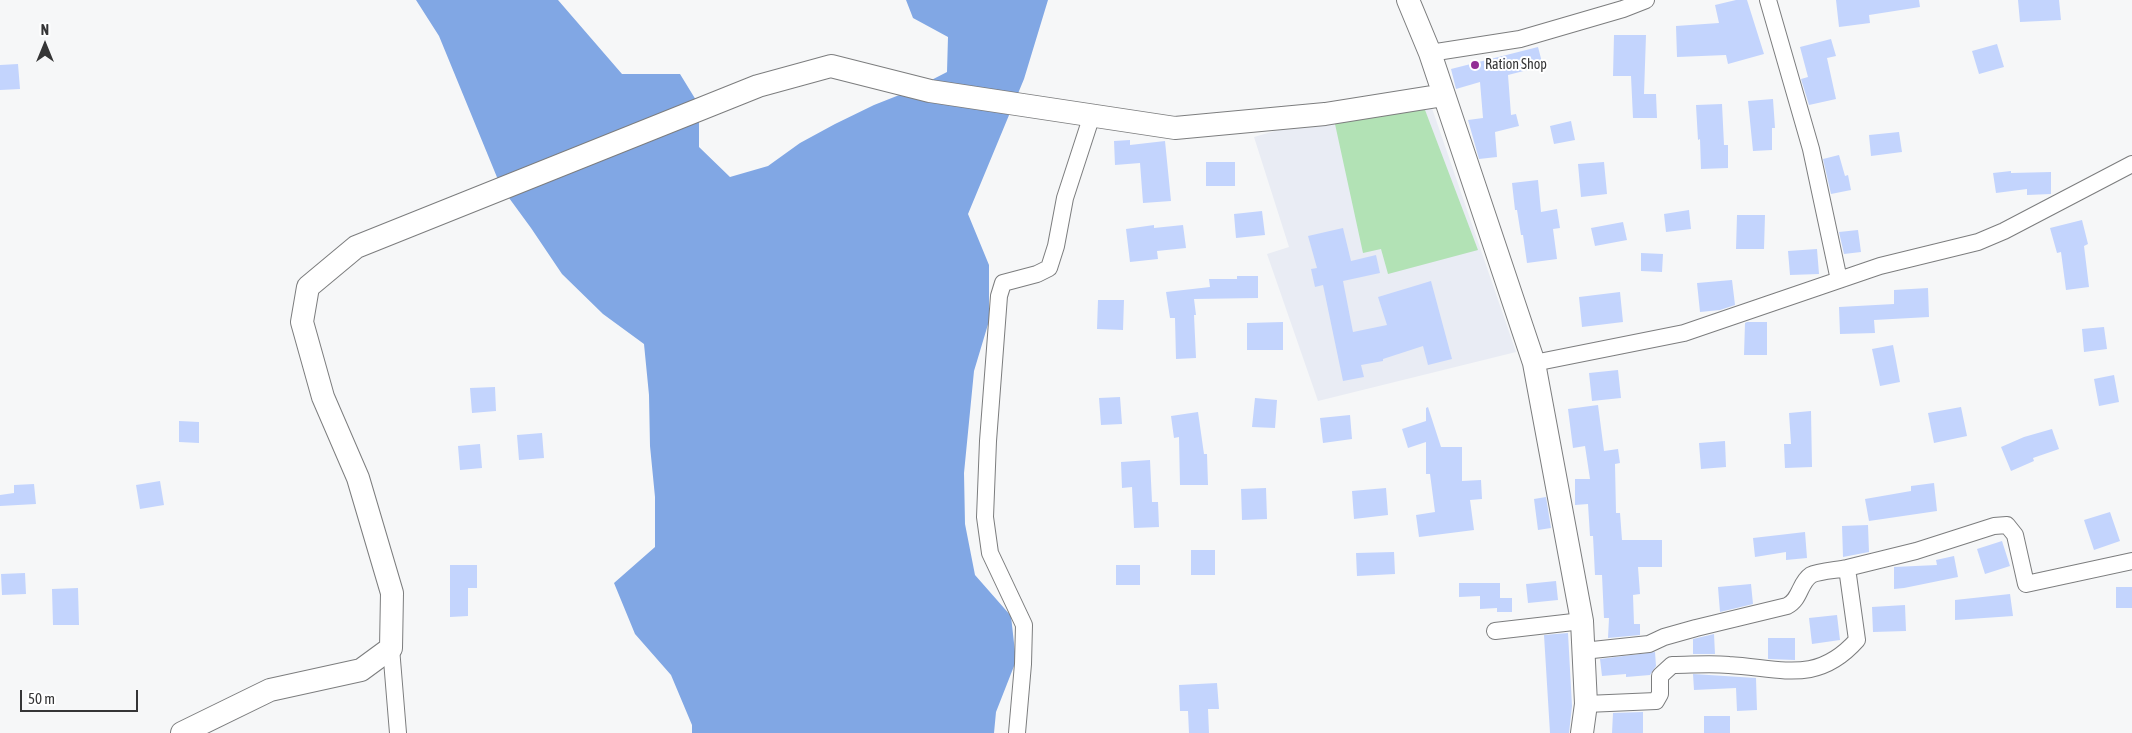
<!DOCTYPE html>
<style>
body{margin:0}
#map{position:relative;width:2132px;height:733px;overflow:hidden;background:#f6f7f8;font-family:"Asap Condensed",sans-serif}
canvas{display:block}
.north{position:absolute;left:20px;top:20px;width:50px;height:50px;-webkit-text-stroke:4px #fff;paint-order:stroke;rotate:0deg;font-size:14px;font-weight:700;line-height:20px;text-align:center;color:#353536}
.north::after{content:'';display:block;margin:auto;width:18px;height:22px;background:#353536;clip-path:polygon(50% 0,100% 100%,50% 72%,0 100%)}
.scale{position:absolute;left:20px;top:690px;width:118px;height:22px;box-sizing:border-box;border:2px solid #353536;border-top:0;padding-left:6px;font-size:15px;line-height:18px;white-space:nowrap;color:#353536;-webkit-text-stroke:4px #fff;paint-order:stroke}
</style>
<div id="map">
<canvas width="2132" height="733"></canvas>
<div class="north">N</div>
<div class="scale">50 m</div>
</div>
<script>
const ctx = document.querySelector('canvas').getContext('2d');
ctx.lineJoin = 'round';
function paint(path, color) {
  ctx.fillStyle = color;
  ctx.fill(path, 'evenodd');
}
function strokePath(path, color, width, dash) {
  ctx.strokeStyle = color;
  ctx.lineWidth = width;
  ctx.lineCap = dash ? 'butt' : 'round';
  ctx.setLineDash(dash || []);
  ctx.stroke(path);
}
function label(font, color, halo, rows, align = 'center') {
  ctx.font = font + ' "Asap Condensed",sans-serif';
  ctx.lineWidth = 4;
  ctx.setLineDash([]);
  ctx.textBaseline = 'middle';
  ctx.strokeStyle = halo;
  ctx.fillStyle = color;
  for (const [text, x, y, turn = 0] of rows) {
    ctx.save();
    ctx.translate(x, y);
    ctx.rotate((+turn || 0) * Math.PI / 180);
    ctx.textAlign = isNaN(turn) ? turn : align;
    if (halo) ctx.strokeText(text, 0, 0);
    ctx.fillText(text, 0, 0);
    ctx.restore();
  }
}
const built = new Path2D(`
 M1425,88L1516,352L1318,401L1267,254L1289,247L1254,137Z`);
const green = new Path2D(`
 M1422,102L1478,250L1388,274L1381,249L1363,253L1335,124Z`);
const water = new Path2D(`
 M416,0H558L622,74H680L699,105V147L730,177L768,166L800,143L835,124L874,105L912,90L947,72L948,37L913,18L906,0H1048L1024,79L968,214L989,265V321L974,371L964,473L965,524L975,575L1011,616L1016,661L996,712L994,733H692V725L671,675L635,634L614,583L655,547V497L650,446L649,395L644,344L603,314L562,274L531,228L501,187L439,36Z`);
const building = new Path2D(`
 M1736,0H1747L1764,54L1728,64L1726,55L1677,57L1676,26L1719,23L1715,5Z
 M1836,0H1919L1920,7L1869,15L1870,23L1839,27Z
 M2018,0H2059L2061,20L2020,22Z
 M1614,35H1646L1644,94H1656L1657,118H1633L1631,76H1613Z
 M1831,39L1836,56L1827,58L1836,99L1809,105L1801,79L1808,77L1800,47Z
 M1997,44L2004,67L1979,74L1972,51Z
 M1538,47L1543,66L1508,75L1511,115L1516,114L1519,126L1495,132L1497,157L1479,159L1468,120L1483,118L1480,82L1456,89L1451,69Z
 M18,64L20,89L0,90V65Z
 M1773,99L1775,128H1772V150L1753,151L1748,101Z
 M1722,104L1724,145H1728V168L1701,169L1700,139L1698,140L1696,105Z
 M1571,121L1575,140L1554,144L1550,126Z
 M1899,132L1902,152L1871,156L1869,135Z
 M1130,140V145L1165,141L1171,201L1143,203L1140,163L1115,165L1114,141Z
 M1839,155L1845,176L1848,175L1851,190L1831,194L1823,159Z
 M1206,162H1235V186H1206Z
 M1604,162L1607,194L1581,197L1578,164Z
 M2011,171V173L2051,172V194L2027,195V189L1996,193L1993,173Z
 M1538,180L1541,212L1557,209L1560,228L1553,229L1557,259L1527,263L1523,235H1521L1517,210H1515L1512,183Z
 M1689,210L1691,229L1666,232L1664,214Z
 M1262,211L1265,235L1236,238L1234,214Z
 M1737,215H1765L1764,249H1736Z
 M2082,220L2088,244L2084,246L2089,287L2066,290L2061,252L2057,253L2050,228Z
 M1623,222L1627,240L1595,246L1591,228Z
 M1154,225V228L1183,225L1186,248L1157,251L1158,259L1130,262L1126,229Z
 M1343,228L1351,261L1376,255L1380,273L1343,281L1353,332L1387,325L1378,297L1431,281L1452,359L1428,365L1423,346L1383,359V361L1361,365L1364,377L1343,381L1323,285L1315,287L1311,269L1317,268L1308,236Z
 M1858,230L1861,252L1844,254L1839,232Z
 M1817,249L1819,274L1790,275L1788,251Z
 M1641,253L1663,254L1662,272L1641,271Z
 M1237,276H1258V298L1194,299L1196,315H1194L1196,358L1176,359L1175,318H1170L1166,292L1210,287L1209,279H1237Z
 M1732,280L1735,305L1720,310L1700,312L1697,283Z
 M1928,288L1929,317L1874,320L1875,333L1840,334L1839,307L1894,304V290Z
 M1620,292L1623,322L1582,327L1579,297Z
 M1098,300H1124L1123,330L1097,329Z
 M1283,322V350H1247V323Z
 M1747,322H1767V355H1744L1745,323Z
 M2104,327L2107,349L2084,352L2082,329Z
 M1893,345L1900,382L1880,386L1872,349Z
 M1618,370L1621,398L1592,401L1589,373Z
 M2114,375L2119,402L2099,406L2094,379Z
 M495,387L496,411L472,413L470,388Z
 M1120,397L1122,424L1101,425L1099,398Z
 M1255,398L1277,400L1275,428L1252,427Z
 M1598,405L1604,451L1618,449L1620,463L1615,464L1616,513H1620L1622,540H1662V567H1638L1640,594L1633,595L1634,624H1640V635L1608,638L1609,618H1604L1602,575H1595L1593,536H1590L1588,504L1575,505V479H1590L1585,446L1573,448L1568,409Z
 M1428,407L1441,447H1462V481L1481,480L1482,499L1470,500L1474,530L1419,537L1416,515L1435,512L1430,474H1426V442L1408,448L1402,429L1426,421V408Z
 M1961,407L1967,436L1934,443L1928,413Z
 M1811,411L1812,467L1785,468L1784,444H1791L1789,413Z
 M1198,412L1204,454H1207L1208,485H1180L1179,437L1174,438L1171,416Z
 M1350,415L1352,439L1323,443L1320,418Z
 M179,421L199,422V443L179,442Z
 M2052,429L2059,449L2033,458L2034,461L2011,471L2001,447L2024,437Z
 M542,433L544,458L519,460L517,435Z
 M1725,441L1726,467L1701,469L1699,443Z
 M480,444L482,468L460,470L458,446Z
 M1150,460L1152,502H1158L1159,527L1134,528L1132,487L1122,488L1121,462Z
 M160,481L164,505L140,509L136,485Z
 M1934,483L1937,511L1869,521L1865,499L1911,491V486Z
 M34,484L36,504L0,506V495L14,493V485Z
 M1266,488L1267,519L1242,520L1241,489Z
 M1386,488L1388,515L1354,519L1352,491Z
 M1546,497L1551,528L1538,530L1534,499Z
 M2110,512L2120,541L2094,550L2084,520Z
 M1868,525L1869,552L1843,557L1842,526Z
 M1805,532L1807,558L1786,560V552L1755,557L1753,538Z
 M2002,541L2010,566L1985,574L1977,549Z
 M1191,550H1215V575H1191Z
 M1394,552L1395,574L1357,576L1356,553Z
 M1954,556L1958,577L1904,588L1894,589V567L1937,565L1936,560Z
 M450,565H477V588H468V616L450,617Z
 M1116,565H1140V585H1116Z
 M25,573L26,594L2,595L1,574Z
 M1556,581L1558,600L1528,603L1526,584Z
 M1459,583H1500V598H1512V612H1497V608L1480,609V596L1459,597Z
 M1751,584L1753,604L1720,612L1718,587Z
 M2116,587H2132V608H2116Z
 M78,588L79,625H53L52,589Z
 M2010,594L2013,616L1955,620V600Z
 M1905,605L1906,631L1873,632L1872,607Z
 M1837,615L1840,640L1812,644L1809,618Z
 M1568,633L1572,706L1569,733H1550L1544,635Z
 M1714,634L1715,654H1693V639Z
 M1768,638H1795V660L1768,659Z
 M1655,652L1656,666L1650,675L1626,677V674L1602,676L1600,659Z
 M1693,674L1756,678L1757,710L1737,711L1736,688L1694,690Z
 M1217,683L1219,709H1208L1209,733H1189L1188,711H1180L1179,685Z
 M1643,712V733H1612L1613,713Z
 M1704,716H1730V733H1704Z`);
const minor = new Path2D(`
 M1768,0L1811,149L1839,280
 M1430,53L1520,39L1623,9L1646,0
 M1534,363L1684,333L1880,266L1978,242L2004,231L2132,164
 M1495,631L1582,621
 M391,648L398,733
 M1583,651L1649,644L1664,637L1696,628L1787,606C1801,599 1799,583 1811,575C1818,571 1838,570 1847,568
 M1586,704L1656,701L1660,694V676L1672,665C1691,665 1710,663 1729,665C1781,668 1817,685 1857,640L1847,568L1916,551L1994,526L2007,525L2015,535L2026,584L2132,561
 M1017,733L1023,664L1024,625L990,553L985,517L988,441L999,296L1003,283L1037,274L1049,268L1056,246L1065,198L1092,115`);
const secondary = new Path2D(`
 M1408,0L1430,53L1534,363L1582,621L1586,704L1582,733
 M182,733L270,690L361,670L391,648L392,593L358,478L323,397L302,322L308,287L356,247L758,86L831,66L930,91L1175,128L1325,114L1444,95`);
const markers = [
 [1475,65,5,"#932f95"]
];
const poiNames = [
 ["Ration Shop",1485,65]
];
paint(built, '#e9ecf4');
paint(green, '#b2e2b5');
paint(water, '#81a7e4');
paint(building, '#c3d4fd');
strokePath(minor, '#7c7d7e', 18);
strokePath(secondary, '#7c7d7e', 24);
strokePath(minor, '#fff', 16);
strokePath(secondary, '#fff', 22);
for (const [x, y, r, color] of markers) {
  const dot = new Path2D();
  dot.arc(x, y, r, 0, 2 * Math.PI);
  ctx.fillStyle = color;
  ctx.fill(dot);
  strokePath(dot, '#fff', 2);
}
label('14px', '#353536', '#fff', poiNames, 'left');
</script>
